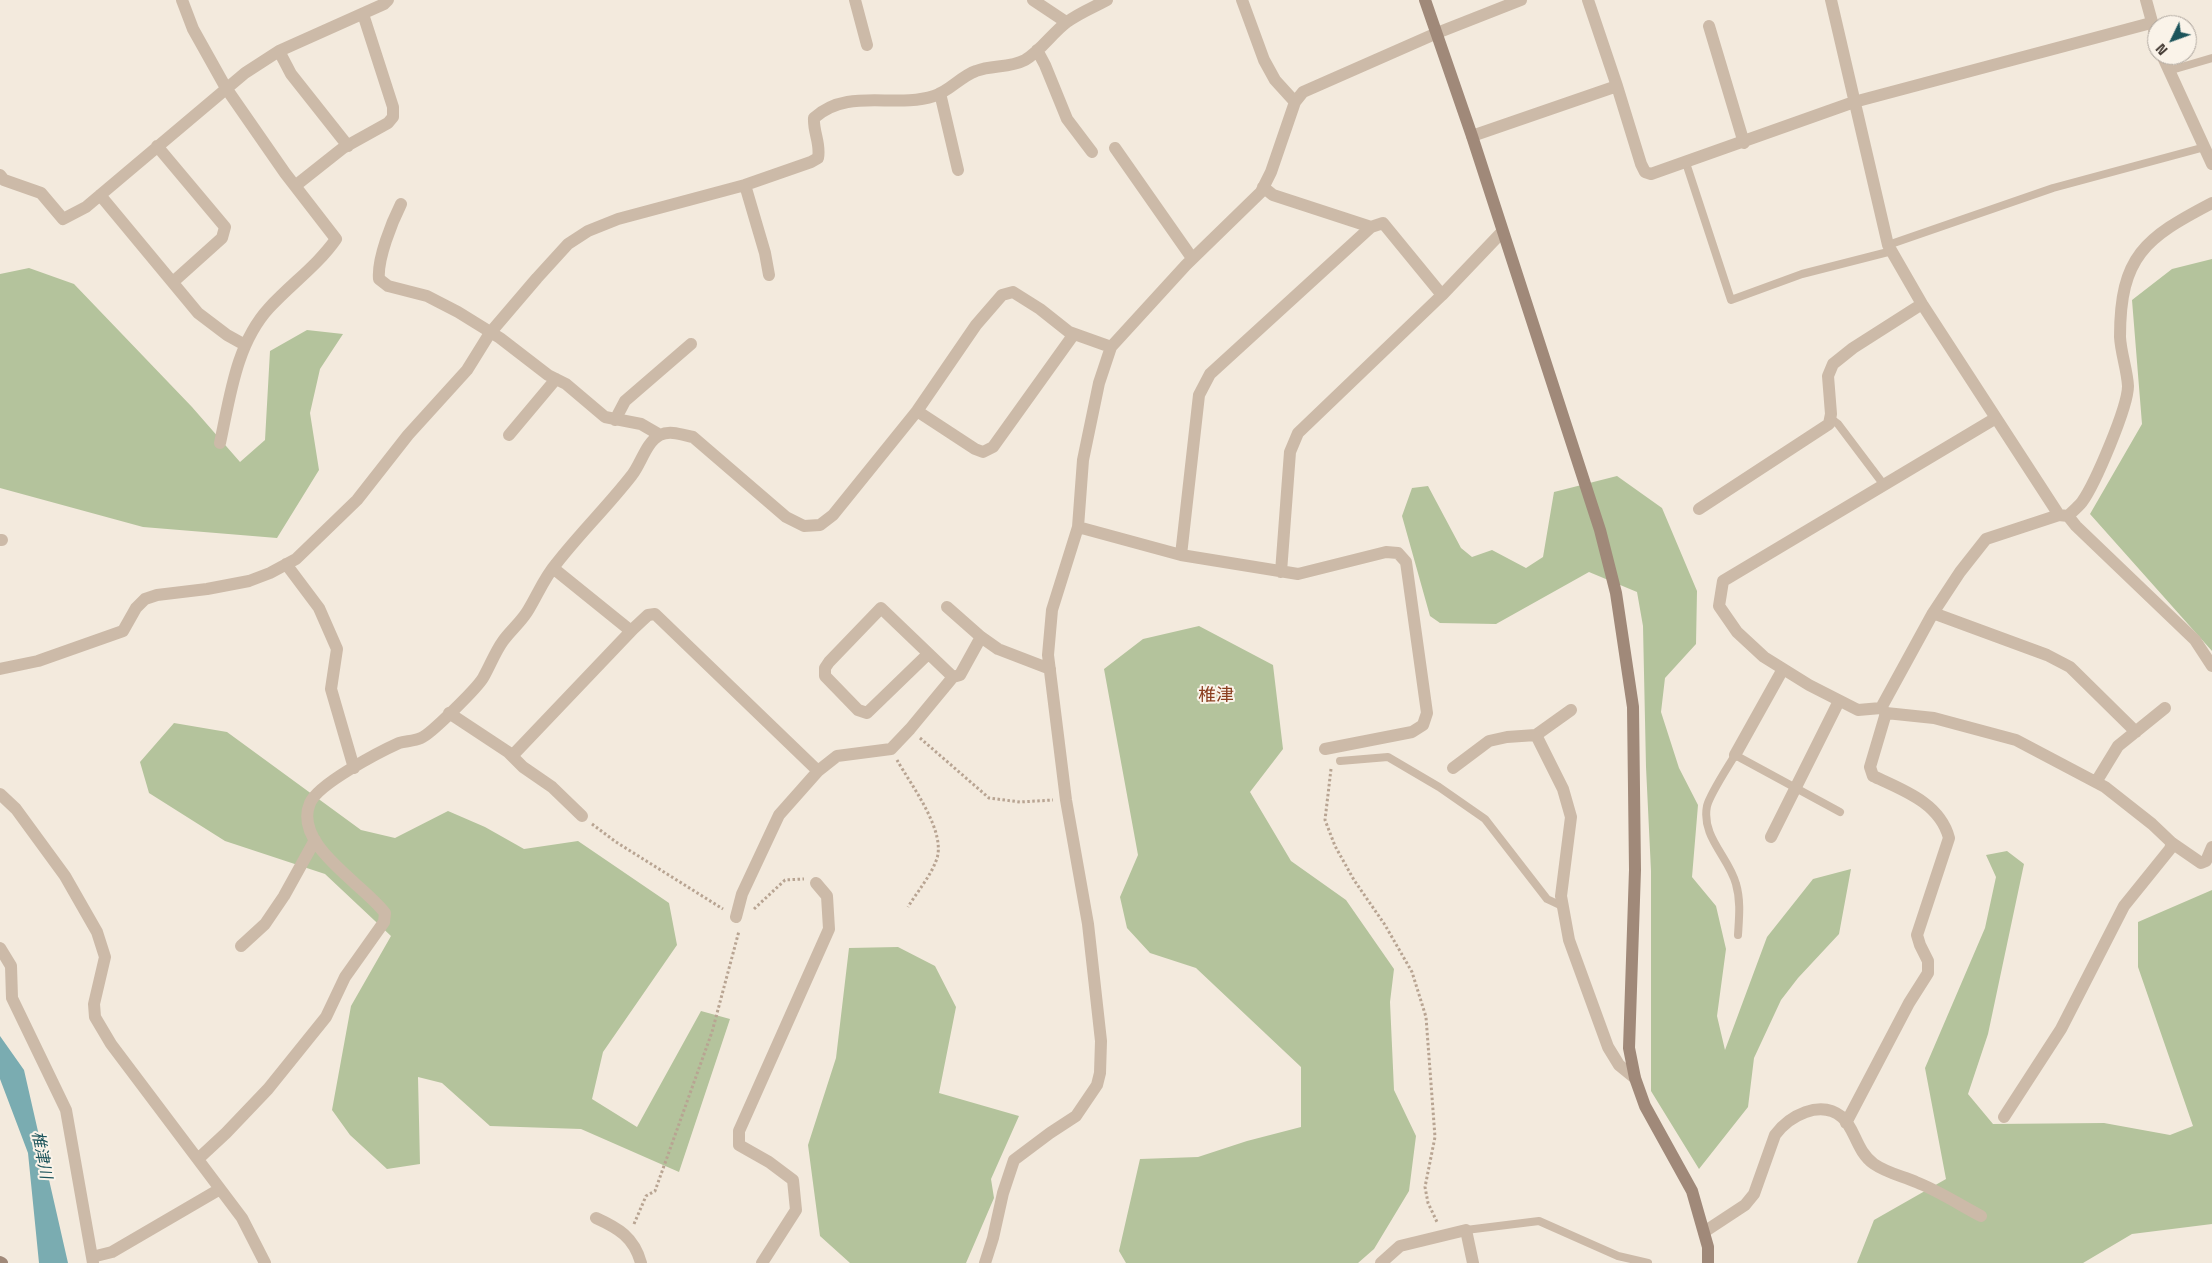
<!DOCTYPE html>
<meta charset="utf-8">
<style>
body{margin:0}
#map{position:relative;width:2212px;height:1263px;overflow:hidden;background:#f3eadd;font-family:"Space Grotesk",sans-serif}
canvas{display:block}
.north{position:absolute;left:2147px;top:15px;width:50px;height:50px;box-sizing:border-box;background:#faf3e9;border:1px solid #aca49c;border-radius:50%;rotate:228deg;font-size:14px;font-weight:700;line-height:20px;text-align:center;color:#382e28}
.north::after{content:'';display:block;margin:auto;width:18px;height:22px;background:#1c545b;clip-path:polygon(50% 0,100% 100%,50% 72%,0 100%)}
</style>
<div id="map">
<canvas width="2212" height="1263"></canvas>
<div class="north">N</div>
</div>
<script>
const ctx = document.querySelector('canvas').getContext('2d');
ctx.lineJoin = 'round';
function paint(path, color) {
  ctx.fillStyle = color;
  ctx.fill(path, 'evenodd');
}
function strokePath(path, color, width, dash) {
  ctx.strokeStyle = color;
  ctx.lineWidth = width;
  ctx.lineCap = dash ? 'butt' : 'round';
  ctx.setLineDash(dash || []);
  ctx.stroke(path);
}
function label(font, color, halo, rows, align = 'center') {
  ctx.font = font + ' "Space Grotesk","Noto Sans JP",sans-serif';
  ctx.lineWidth = 4;
  ctx.setLineDash([]);
  ctx.textBaseline = 'middle';
  ctx.strokeStyle = halo;
  ctx.fillStyle = color;
  for (const [text, x, y, turn = 0] of rows) {
    ctx.save();
    ctx.translate(x, y);
    ctx.rotate((+turn || 0) * Math.PI / 180);
    ctx.textAlign = isNaN(turn) ? turn : align;
    if (halo) ctx.strokeText(text, 0, 0);
    ctx.fillText(text, 0, 0);
    ctx.restore();
  }
}
const green = new Path2D(`
 M2212,259V651L2090,514L2142,424L2132,300L2172,269Z
 M29,268L74,284L192,407L240,462L265,440L270,351L307,330L343,334L320,369L310,413L319,470L277,538L143,527L0,488V274Z
 M1617,476L1662,508L1697,591L1696,644L1665,678L1661,712L1679,768L1698,805L1692,877L1716,906L1726,949L1717,1016L1725,1050L1767,937L1813,879L1851,869L1839,934L1798,978L1781,1000L1754,1058L1748,1107L1699,1169L1651,1091V871L1646,767L1643,626L1637,592L1589,572L1496,624L1440,623L1430,616L1402,516L1412,488L1428,486L1461,548L1472,557L1492,550L1526,568L1543,557L1554,492Z
 M1199,626L1273,665L1283,749L1250,792L1291,861L1346,900L1394,969L1390,1002L1394,1090L1416,1136L1409,1191L1374,1249L1358,1263H1126L1119,1251L1140,1159L1198,1157L1247,1141L1301,1127V1067L1196,968L1150,953L1127,928L1120,897L1138,855L1104,669L1143,639Z
 M174,723L227,732L361,830L395,838L448,811L485,827L524,849L578,841L669,903L677,945L603,1052L592,1099L637,1127L701,1011L730,1019L679,1172L581,1129L490,1126L442,1083L418,1077L420,1164L387,1169L350,1135L332,1110L351,1006L391,936L325,874L225,841L149,793L140,762Z
 M2007,851L2024,864L1988,1034L1968,1094L1993,1124L2104,1123L2170,1135L2193,1126L2138,967V922L2212,890V1224L2132,1234L2083,1263H1857L1874,1220L1946,1179L1925,1068L1985,928L1996,877L1986,855Z
 M898,947L935,966L956,1007L939,1093L1019,1116L991,1179L994,1198L966,1263H850L820,1236L808,1145L836,1058L849,948Z`);
const water = new Path2D(`
 M0,1036L24,1070L68,1263H39L28,1153L0,1079Z`);
const path = new Path2D(`
 M920,738L989,798L1020,802L1053,800
 M897,760C911,785 948,833 936,861C930,877 917,892 908,907
 M1331,769L1325,820L1335,846L1354,880L1385,925L1412,972L1426,1017L1435,1137L1425,1187L1428,1203L1437,1222
 M592,824L616,842L723,909
 M754,909L785,880L804,879
 M634,1224L646,1196L655,1191L712,1032L739,931`);
const lane = new Path2D(`
 M2168,71L2212,58
 M1686,163L1731,300L1802,274L1892,251
 M1888,245L2053,188L2205,147
 M1830,418L1838,424L1884,485
 M1340,761L1388,757L1439,787L1485,819L1547,899L1564,907
 M1738,935C1739,918 1741,901 1736,884C1729,857 1701,837 1707,806C1710,794 1728,767 1735,755L1840,812
 M1466,1230L1539,1221L1618,1256L1648,1263`);
const street = new Path2D(`
 M182,0L193,29L226,88L285,173L336,239C318,265 291,284 269,308C236,344 230,397 220,443
 M855,0L867,45
 M1033,0L1066,22
 M1242,0L1264,60L1275,80L1295,102
 M1588,0L1617,86
 M1831,0L1888,245L1922,304L2059,515
 M2146,0L2157,40
 M1709,26L1744,143
 M1037,50L1045,65L1067,119L1092,152
 M279,51L291,74L348,146
 M2162,55L2212,164
 M940,93L958,170
 M1472,136L1617,86L1641,164L1645,172L1651,174L1854,102L2151,23
 M157,146L225,227L222,238L173,282
 M1115,148L1192,258
 M0,175L4,180L41,193L63,219L86,207L245,73L279,51L384,4L388,0
 M745,185L765,253L769,275
 M295,186L343,148L388,123L393,117V107L363,14
 M1263,187L1273,195L1371,227
 M100,195L198,313L227,335L245,345
 M401,204C392,222 377,259 379,279L388,286L427,296L458,312L500,338L548,375L566,384L605,417L641,424L660,435
 M917,411L975,449L983,452L993,447L1074,334
 M1996,418L1723,581L1719,606L1737,632L1764,657L1809,685L1858,710L1881,708L1886,713L1934,718L2016,740L2105,787L2152,824L2172,843L2201,863L2206,861L2212,847
 M615,420L625,401L691,344
 M509,435L556,379
 M1699,509L1829,424L1831,414L1828,376L1833,364L1853,348L1922,304
 M2068,516L2076,526L2195,640L2212,666
 M1078,527L1181,555L1298,574L1386,552L1398,553L1406,562L1427,713L1423,725L1412,732L1325,749
 M0,540H2
 M1181,555L1199,395L1210,374L1371,227L1383,223L1442,295
 M286,564L319,608L337,649L331,689L354,768
 M553,568L631,631
 M1281,572L1290,452L1298,433L1442,295L1502,232
 M947,607L981,637L998,649L1050,669
 M1933,613L2047,655L2070,667L2136,732
 M928,654L867,713L858,710L825,676V668L829,662L881,608L953,677L960,675L981,637
 M0,669L38,661L123,631L136,608L145,599L157,595L207,589L249,581L270,573L296,559L357,500L408,435L467,370L490,333L537,278L568,244L588,231L618,219L745,185L811,162L818,158C821,144 813,132 814,118C848,87 894,109 934,96C950,91 961,76 976,71C992,65 1010,68 1025,60C1041,51 1052,33 1067,22C1079,13 1094,7 1107,0
 M1881,708L1933,613L1960,572L1986,539L2059,515L2068,516C2073,511 2078,507 2082,502C2095,484 2128,407 2128,386C2127,369 2121,354 2120,337C2120,256 2145,238 2212,203
 M449,713L508,752L523,767L552,787L582,816
 M1536,735L1563,789L1571,817L1561,896L1569,940L1608,1047L1619,1065L1635,1078
 M1735,755L1783,669
 M512,756L633,629L648,615L655,614L818,771
 M1453,768L1489,741L1507,737L1536,735L1571,710
 M2096,782L2118,746L2165,708
 M0,794L16,809L65,876L97,932L105,957L94,1004L95,1017L111,1044L242,1218L265,1263
 M1771,837L1839,701
 M736,917L742,894L779,815L818,771L837,756L891,749L910,729L953,677
 M241,946L265,924L284,896L315,840
 M0,948L11,966L12,998L66,1110L93,1263
 M2004,1117L2061,1029L2124,906L2170,849L2172,843
 M1846,1123L1909,1003L1928,973V961L1920,945L1917,935L1949,838C1940,803 1903,790 1873,776L1870,767L1886,713
 M198,1159L226,1133L268,1089L326,1017L345,977L384,922L385,913C365,885 292,845 310,803C318,784 379,752 399,743C406,741 414,741 421,738C431,734 477,688 483,678C490,666 495,652 503,641C510,631 520,623 527,612C537,596 544,578 556,564C580,533 608,506 632,475C641,464 646,442 660,435C670,430 683,435 693,437L786,517L804,526L820,525L833,515L917,411L976,325L1002,295L1013,292L1040,309L1069,332L1111,347
 M596,1218C618,1228 634,1237 641,1263
 M1704,1232L1745,1205L1754,1194L1775,1135C1789,1116 1820,1099 1842,1117C1855,1128 1856,1151 1874,1164C1887,1173 1902,1176 1916,1182C1939,1191 1960,1205 1981,1216
 M92,1257L112,1252L220,1189
 M762,1263L796,1210L793,1180L769,1162L739,1145V1131L829,929L827,896L816,883
 M985,1263L993,1238L1003,1193L1014,1160L1050,1133L1076,1116L1097,1085L1100,1073L1101,1041L1088,924L1066,800L1048,655L1052,610L1078,527L1083,460L1099,383L1111,347L1186,265L1261,192L1271,172L1295,102L1303,92L1437,33L1521,0
 M1381,1263L1400,1246L1466,1230L1473,1263`);
const secondary = new Path2D(`
 M1425,0L1472,136L1600,530L1616,593L1633,707L1635,870L1629,1048L1635,1078L1645,1106L1692,1191L1708,1247V1263
 M0,1262L2,1263`);
const waterNames = [
 ["椎津川",41,1155,79]
];
const quarterNames = [
 ["椎津",1216,696]
];
paint(green, '#b4c39c');
paint(water, '#7aacb1');
strokePath(path, '#b8a492', 3, [2.5, 2.5]);
strokePath(lane, '#ccbaa8', 8);
strokePath(street, '#ccbaa8', 12);
strokePath(secondary, '#a08979', 12);
label('italic 16px', '#1c545b', '#faf3e9', waterNames);
label('18px', '#8a3e1f', '#faf3e9', quarterNames);
</script>
